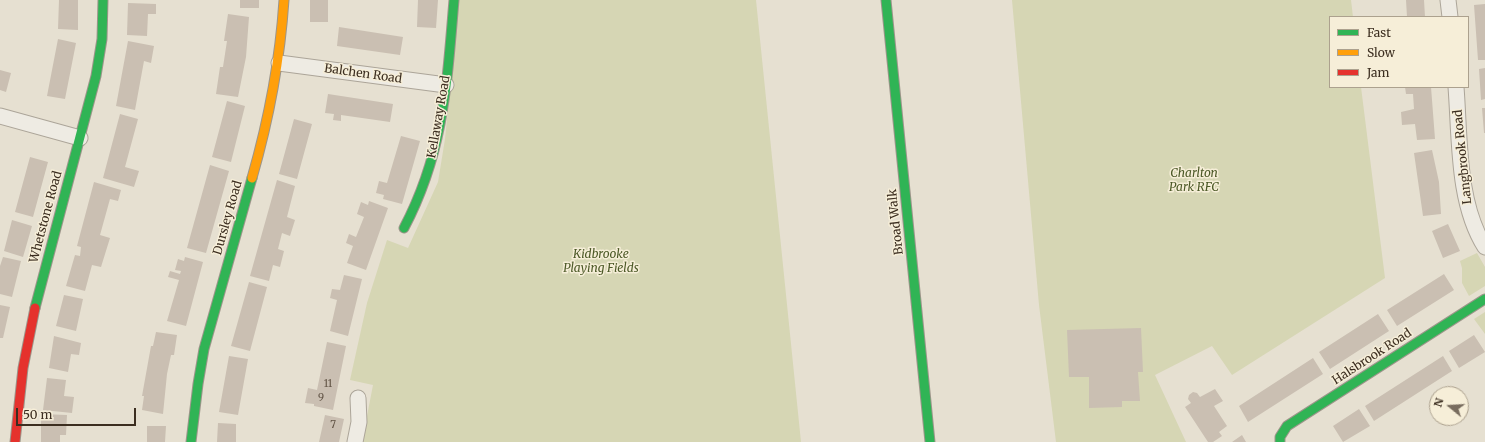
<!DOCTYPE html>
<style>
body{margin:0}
#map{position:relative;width:1485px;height:442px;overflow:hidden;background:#e6e0d1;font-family:Merriweather,serif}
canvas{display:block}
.legend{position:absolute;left:1329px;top:16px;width:140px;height:72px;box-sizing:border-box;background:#f6eed8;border:1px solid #aca18e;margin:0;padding:5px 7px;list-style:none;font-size:12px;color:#3c2e20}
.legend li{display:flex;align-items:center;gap:8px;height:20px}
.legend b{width:20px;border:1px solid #aca18e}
.north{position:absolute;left:1429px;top:386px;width:40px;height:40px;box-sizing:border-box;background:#f6eed8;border:1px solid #aca18e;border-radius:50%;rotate:288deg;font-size:11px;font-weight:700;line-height:16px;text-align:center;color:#3c2e20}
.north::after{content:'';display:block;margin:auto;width:14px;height:18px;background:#786c5e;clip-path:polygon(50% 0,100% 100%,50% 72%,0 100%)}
.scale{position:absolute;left:16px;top:408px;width:120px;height:18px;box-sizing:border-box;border:2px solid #3c2e20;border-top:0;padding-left:5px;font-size:12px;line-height:14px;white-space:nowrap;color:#3c2e20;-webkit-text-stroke:3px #f6eed8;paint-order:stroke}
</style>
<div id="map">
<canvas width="1485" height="442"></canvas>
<ul class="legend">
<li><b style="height:5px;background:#30b455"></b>Fast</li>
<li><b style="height:5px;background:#ff9f0a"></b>Slow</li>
<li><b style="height:5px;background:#e5322d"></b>Jam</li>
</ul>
<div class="north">N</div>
<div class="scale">50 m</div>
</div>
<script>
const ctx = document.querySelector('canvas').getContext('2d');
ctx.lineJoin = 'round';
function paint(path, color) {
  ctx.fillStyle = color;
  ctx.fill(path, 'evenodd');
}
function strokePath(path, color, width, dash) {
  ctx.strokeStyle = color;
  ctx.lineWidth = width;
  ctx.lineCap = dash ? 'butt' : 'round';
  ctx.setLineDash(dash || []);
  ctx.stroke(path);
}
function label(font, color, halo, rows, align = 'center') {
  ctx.font = font + ' Merriweather,serif';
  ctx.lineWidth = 3;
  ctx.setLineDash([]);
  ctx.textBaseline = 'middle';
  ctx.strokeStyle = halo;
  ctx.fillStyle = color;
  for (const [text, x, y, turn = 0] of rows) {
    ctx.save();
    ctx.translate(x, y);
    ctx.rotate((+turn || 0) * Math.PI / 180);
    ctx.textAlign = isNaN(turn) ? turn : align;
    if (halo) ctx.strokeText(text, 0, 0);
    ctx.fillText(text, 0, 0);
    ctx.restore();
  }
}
const green = new Path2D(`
 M459,0H756L801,442H362L373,385L350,380L367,303L387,240L408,248L438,182L445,139Z
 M1012,0H1351L1353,17H1330V87H1361L1385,278L1232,375L1212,346L1155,375L1186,442H1056L1039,305Z
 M1477,253L1485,267V286L1469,296L1462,283V268L1460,261Z
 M1485,312V334L1474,319Z`);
const building = new Path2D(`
 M59,0H78V30L58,29Z
 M240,0H259V8H240Z
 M310,0H328V22H310Z
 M418,0H438L436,28L417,27Z
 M1406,0H1424L1425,17H1407Z
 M128,3L156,4V14H148L147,36L127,35Z
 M1485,4V60H1478L1474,5Z
 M228,14L249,17L246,57L238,97L216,94L220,67H223L227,41H224Z
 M339,27L403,37L400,55L337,46Z
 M58,39L76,43L65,99L47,96Z
 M128,41L154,46L151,63L144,61L135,110L116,106Z
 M1485,68V99L1481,100L1479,69Z
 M0,70L11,73L6,92L0,90Z
 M1405,87H1431L1435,139L1417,140L1415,124L1402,125L1401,112L1414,109L1413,94H1406Z
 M328,94L393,104L390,122L341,115V121L333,120L334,114L325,113Z
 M227,101L245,106L231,162L212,157Z
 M1482,108H1485V133H1484Z
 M120,114L138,119L125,167L139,171L134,187L103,178Z
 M294,119L312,124L297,179L279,174Z
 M401,136L420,141L402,204L383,199L384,195L376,193L379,181L387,183Z
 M1432,150L1439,182L1441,214L1423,216L1414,153Z
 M30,157L48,162L33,217L15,212Z
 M210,165L229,171L206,253L187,248Z
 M277,180L295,186L287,217L295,220L290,236L282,233L278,249L284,251L280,267L273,265L269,281L250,276Z
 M94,182L121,190L118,201L110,199L100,235L110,238L101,267L92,265L85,291L66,286L75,255L80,256L81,247L77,246Z
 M369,201L388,208L366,270L347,263L353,246L346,243L349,234L356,237L364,217L357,214L361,202L368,205Z
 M12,220L32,226L23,257L4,251Z
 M1448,224L1460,251L1443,258L1432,231Z
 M3,257L21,261L12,297L0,294V266Z
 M185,257L203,262L186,326L167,321L179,280L168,277L170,271L180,274L181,271L175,270L178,259L184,261Z
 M1444,274L1454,290L1397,326L1387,310Z
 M344,275L362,279L348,336L330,331L337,300L330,298L332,289L340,290Z
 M249,282L267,287L250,351L231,346Z
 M64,295L83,299L76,331L56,326Z
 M0,305L10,307L3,338H0Z
 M1378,314L1389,331L1330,369L1319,352Z
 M1141,328L1143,372H1138L1140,401H1122V407L1089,408V377H1069L1067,330Z
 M156,332L177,335L174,355H171L167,374L163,414L142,410L144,396H142L151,346H153Z
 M1474,335L1485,352L1459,368L1449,351Z
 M54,336L81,343L79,355L71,354L68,372L49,368Z
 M327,342L346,346L333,410L314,406V404L305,403L308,388L317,390Z
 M229,356L248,359L238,415L219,412Z
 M1443,356L1452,371L1374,421L1365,406Z
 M1313,358L1323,374L1248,422L1239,406Z
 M47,378L66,380L64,396L74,397L72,413L43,410Z
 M1215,389L1223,401L1214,406L1227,426L1219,432L1222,436L1213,442H1208L1185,407L1191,403L1188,399L1189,395L1193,392L1197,393L1200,397Z
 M1359,409L1370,426L1343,442L1333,426Z
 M41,414L67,415L66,435H60V442H41Z
 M325,415L344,419L339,442H319Z
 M218,423L236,424V442H217Z
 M147,426H166L165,442H147Z
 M1242,435L1246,442H1232Z`);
const street = new Path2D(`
 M1448,0L1450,17
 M279,63L446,85
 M1456,87C1460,138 1457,203 1485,247
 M0,116L80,138
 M355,442L359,422L358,398`);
const fast = new Path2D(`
 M886,0L930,442
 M404,228C444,152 447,83 454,0
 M35,308L96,76L102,39L103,0
 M191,442L198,384L204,349L252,178
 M1280,442V437L1287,426L1485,299`);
const slow = new Path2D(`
 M252,178C269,119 280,61 284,0`);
const jam = new Path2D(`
 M15,442L23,368L35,308`);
const numberNames = [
 ["11",328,384],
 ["9",321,398],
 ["7",333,425]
];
const streetNames = [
 ["Balchen Road",363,74,8],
 ["Kellaway Road",439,117,-80],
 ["Langbrook Road",1463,157,-96],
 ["Whetstone Road",46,217,-75],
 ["Dursley Road",228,218,-74],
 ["Broad Walk",896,222,-96],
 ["Halsbrook Road",1372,357,-33]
];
const parkNames = [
 ["Charlton",1194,174],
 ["Park RFC",1194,188],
 ["Kidbrooke",601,255],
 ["Playing Fields",601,269]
];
paint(green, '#d6d6b4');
paint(building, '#cabfb2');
strokePath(street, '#aca599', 17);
strokePath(fast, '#9c958a', 11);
strokePath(slow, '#9c958a', 11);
strokePath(jam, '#9c958a', 11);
strokePath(street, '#eeebe3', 15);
strokePath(fast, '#30b455', 9);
strokePath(slow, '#ff9f0a', 9);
strokePath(jam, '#e5322d', 9);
label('10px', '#605244', null, numberNames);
label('12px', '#3c2e20', '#f6eed8', streetNames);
label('italic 12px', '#4c5927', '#f6eed8', parkNames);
</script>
